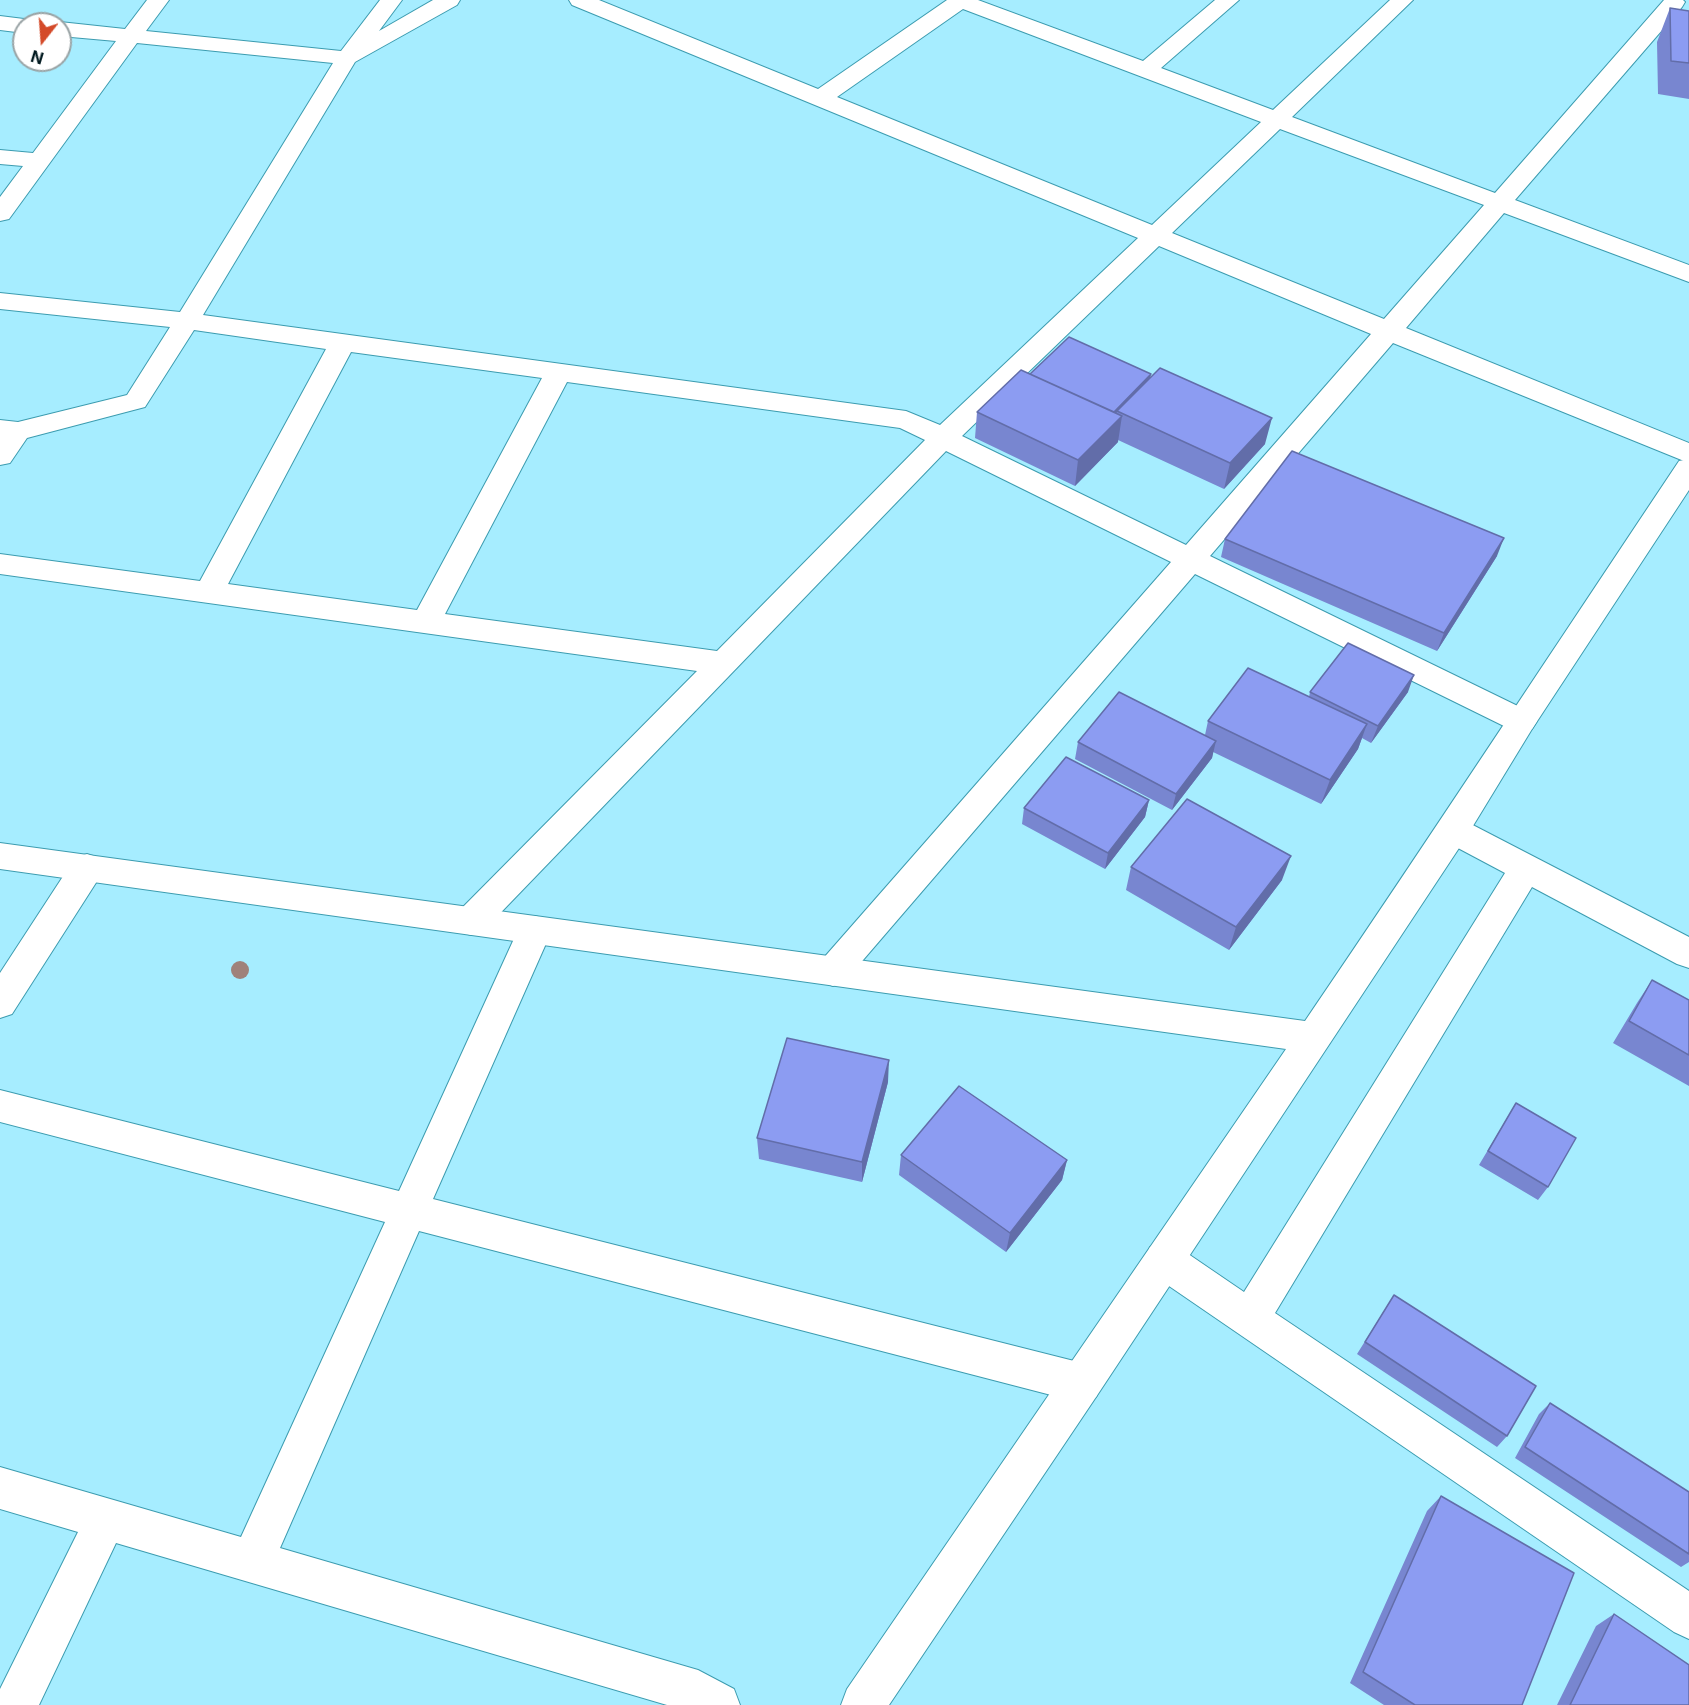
<!DOCTYPE html>
<style>
body{margin:0}
#map{position:relative;width:1689px;height:1705px;overflow:hidden;background:#a6edff;font-family:Inter,sans-serif}
canvas{display:block}
.north{position:absolute;left:12px;top:12px;width:60px;height:60px;box-sizing:border-box;background:#fff;border:2px solid #99a3a5;border-radius:50%;rotate:197deg;font-size:16px;font-weight:700;line-height:24px;text-align:center;color:#00191f}
.north::after{content:'';display:block;margin:auto;width:21px;height:27px;background:#d44a29;clip-path:polygon(50% 0,100% 100%,50% 72%,0 100%)}
</style>
<div id="map">
<canvas width="1689" height="1705"></canvas>
<div class="north">N</div>
</div>
<script>
const ctx = document.querySelector('canvas').getContext('2d');
ctx.lineJoin = 'round';
function strokePath(path, color, width, dash) {
  ctx.strokeStyle = color;
  ctx.lineWidth = width;
  ctx.lineCap = dash ? 'butt' : 'round';
  ctx.setLineDash(dash || []);
  ctx.stroke(path);
}
function paint(path, color) {
  ctx.fillStyle = color;
  ctx.fill(path, 'evenodd');
}
const minor = new Path2D(`
 M147,0H169L146,31L341,51L380,0H402L379,31L433,0H460L457,5L355,62L203,315L906,411L940,425L1138,238L572,5L569,0H599L818,89L947,0H978L1143,61L1215,0H1239L1161,68L1273,110L1390,0H1413L1292,117L1495,193L1664,0H1683L1685,2L1682,7L1515,200L1689,265V282L1504,213L1406,328L1689,443V463L1393,343L1210,556L1532,713L1537,721L1532,729L1521,733L1510,729L1195,574L845,981L833,986L821,981L816,971L821,961L1171,562L946,451L483,931L471,935L459,931L454,921L459,911L697,671L0,574V554L200,581L326,349L194,330L145,407L27,438L10,463L0,465V420L18,422L127,395L170,327L0,309V293L180,312L333,63L137,43L9,219L0,221V197L23,166L0,164V150L33,153L116,41L60,36V24H54L60,22L125,29ZM963,9L1261,122L1152,225L837,97ZM1280,129L1484,205L1384,319L1172,233ZM1159,246L1371,334L1186,545L962,436ZM351,352L542,378L417,610L228,584ZM567,382L900,428L925,440L717,651L445,614Z
 M0,16L24,19L34,24H24V33L0,30Z
 M1453,817L1465,821L1689,937V968L1677,964L1532,887L1275,1313L1689,1591V1639L1674,1632L1150,1273L1145,1260L1150,1247L1164,1242L1178,1247L1244,1292L1505,873L1441,839L1437,830L1441,821Z
 M87,854L99,858L104,868L99,878L12,1014L0,1018V973L75,858Z
 M535,916L547,920L552,930L433,1199L1082,1363L1096,1369L1102,1383L1096,1397L1082,1403L419,1231L280,1548L698,1670L734,1689L740,1705H667L116,1543L39,1705H0V1689L78,1532L0,1509V1467L241,1537L385,1222L0,1122V1090L399,1191L518,930L523,920Z`);
const tertiary = new Path2D(`
 M1689,459V490L1532,729L1465,839L1096,1397L889,1705H841L847,1689L1286,1049L0,869V843L1305,1021C1431,836 1554,648 1679,461Z`);
const trees = [
 [240,970]
];
const wall = new Path2D(`
 M1670,8L1689,11V99L1658,94L1657,42Z
 M1030,374L1151,377L1265,444L1224,489L1118,440V442L1075,486L975,438L977,412Z
 M1225,539L1497,556L1437,651L1221,557Z
 M1310,692H1408L1371,743L1362,738L1358,749L1321,804L1213,752L1212,758L1172,810L1075,759L1078,742L1205,735L1208,721L1309,697Z
 M1149,800L1145,817L1105,869L1022,824L1024,808Z
 M1131,867L1282,880L1229,950L1126,890Z
 M1652,980L1689,1000V1086L1613,1043L1637,1003Z
 M888,1082L862,1182L759,1159L757,1138Z
 M1516,1103L1548,1187L1538,1200L1479,1165Z
 M901,1155L1067,1160L1062,1180L1006,1252L899,1175Z
 M1394,1295L1507,1436L1497,1447L1357,1354Z
 M1550,1403L1689,1492V1562L1681,1567L1515,1458L1539,1414Z
 M1441,1496L1522,1705H1384L1350,1683L1427,1511Z
 M1614,1614L1689,1705H1557L1596,1626Z`);
const shadedWall = new Path2D(`
 M1151,374L1148,392L1117,411L1115,423L1122,416L1118,442L1075,486L1078,460L1109,416Z
 M1272,418L1265,444L1224,489L1230,463Z
 M1504,538L1497,556L1437,651L1444,633Z
 M1414,675L1408,692L1371,743L1378,726Z
 M1367,724L1358,749L1321,804L1330,780Z
 M1216,741L1212,758L1172,810L1176,794Z
 M1149,800L1145,817L1105,869L1108,853Z
 M1291,856L1282,880L1229,950L1236,927Z
 M889,1060L888,1082L862,1182V1162Z
 M1067,1160L1062,1180L1006,1252L1010,1233Z`);
const building = new Path2D(`
 M1670,8L1689,11V63L1671,61Z
 M1069,337L1151,374L1114,412L1030,374Z
 M1160,368L1272,418L1230,463L1117,411Z
 M1021,370L1122,416L1078,460L977,412Z
 M1292,451L1504,538L1444,633L1225,539Z
 M1348,643L1414,675L1378,726L1310,692Z
 M1248,668L1367,724L1330,780L1208,721Z
 M1119,692L1216,741L1176,794L1078,742Z
 M1066,757L1149,800L1108,853L1024,808Z
 M1187,799L1291,856L1236,927L1131,867Z
 M1652,980L1689,1000V1055L1629,1021Z
 M787,1038L889,1060L862,1162L757,1138Z
 M959,1086L1067,1160L1010,1233L901,1155Z
 M1516,1103L1576,1138L1548,1187L1488,1151Z
 M1394,1295L1536,1386L1507,1436L1365,1342Z
 M1550,1403L1689,1492V1554L1525,1447Z
 M1441,1496L1574,1573L1522,1705H1415L1363,1672Z
 M1614,1614L1689,1665V1705H1570Z`);
strokePath(minor, '#3c9cb0', 2);
strokePath(tertiary, '#3c9cb0', 2);
paint(minor, '#fff');
paint(tertiary, '#fff');
ctx.fillStyle = '#9f827a';
for (const [x, y] of trees) {
  ctx.beginPath();
  ctx.arc(x, y, 9, 0, 2 * Math.PI);
  ctx.fill();
}
paint(wall, '#7886d0');
paint(shadedWall, '#626da9');
paint(building, '#8c9cf2');
strokePath(building, '#626da9', 1.5);
</script>
